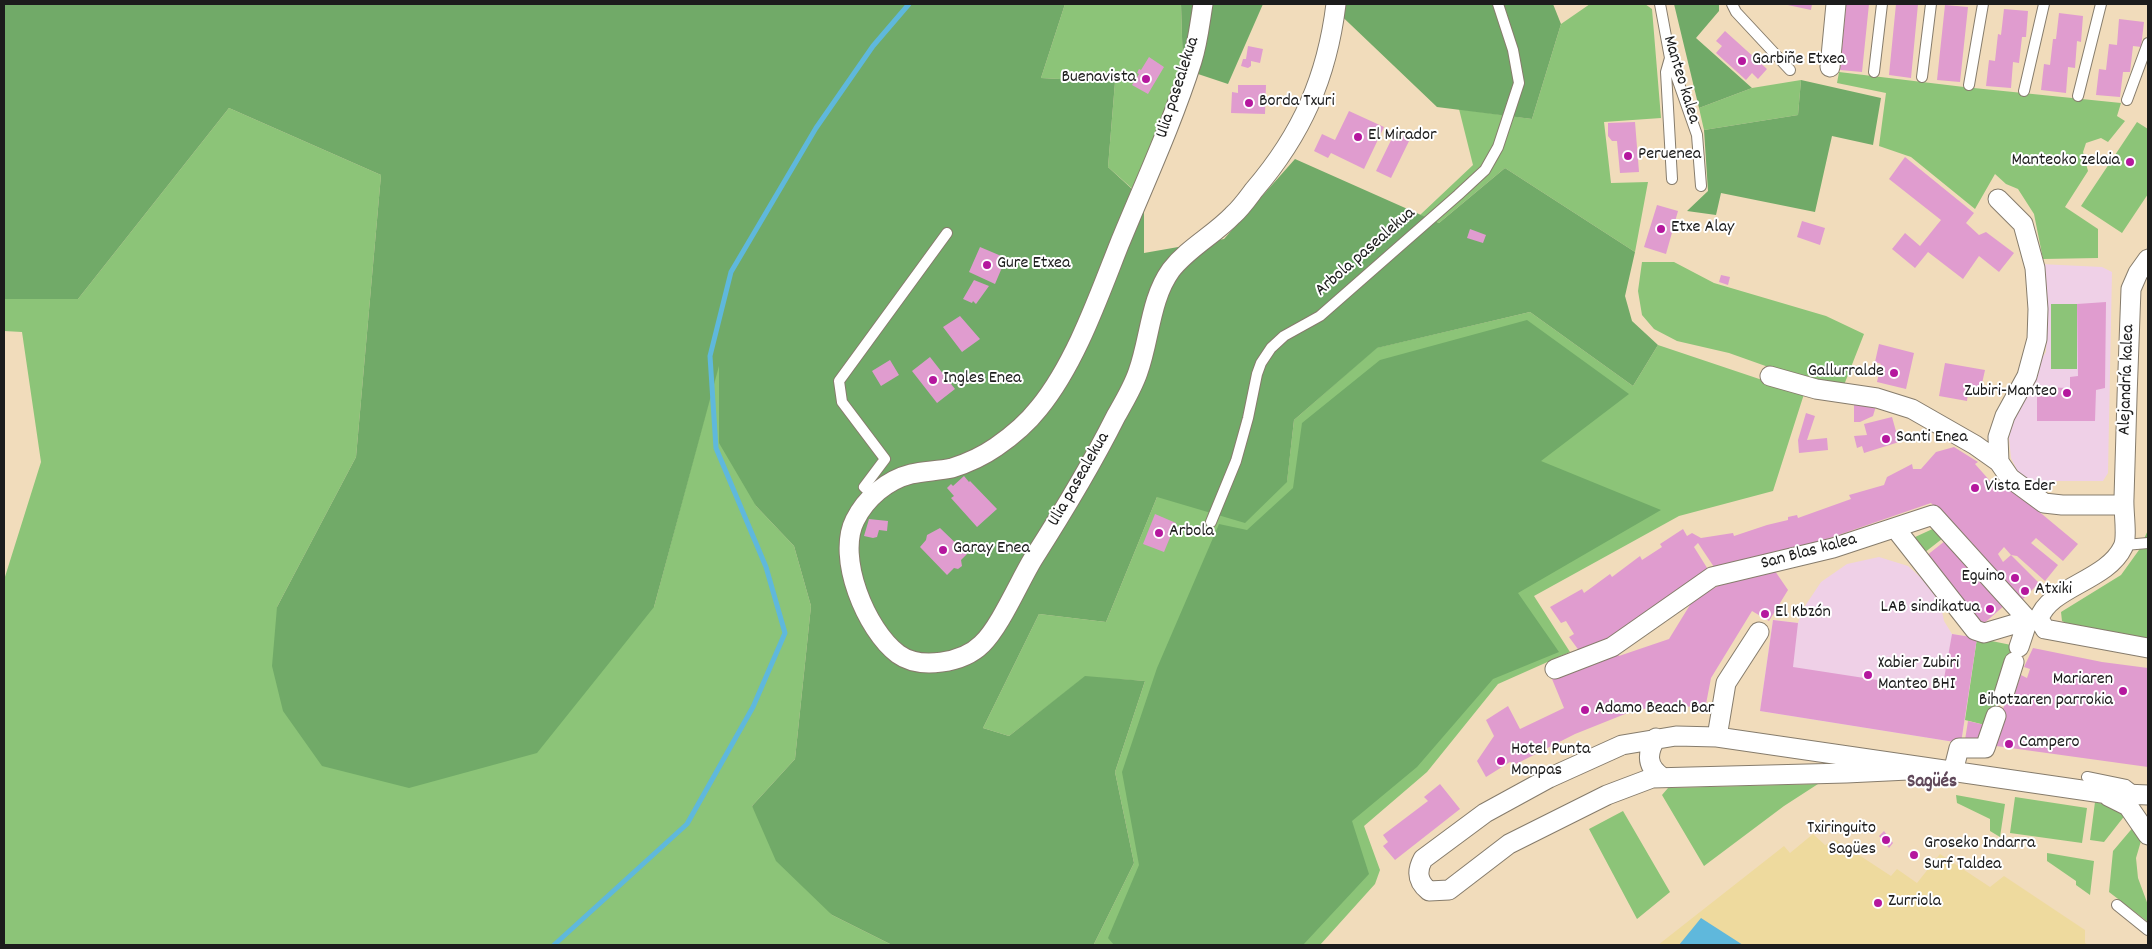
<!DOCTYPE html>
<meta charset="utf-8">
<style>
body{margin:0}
#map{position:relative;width:2152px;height:949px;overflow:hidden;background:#f1dcbb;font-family:Dekko,sans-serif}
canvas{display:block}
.frame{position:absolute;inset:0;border:5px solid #1c1c1c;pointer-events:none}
</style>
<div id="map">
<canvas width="2152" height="949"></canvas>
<div class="frame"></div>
</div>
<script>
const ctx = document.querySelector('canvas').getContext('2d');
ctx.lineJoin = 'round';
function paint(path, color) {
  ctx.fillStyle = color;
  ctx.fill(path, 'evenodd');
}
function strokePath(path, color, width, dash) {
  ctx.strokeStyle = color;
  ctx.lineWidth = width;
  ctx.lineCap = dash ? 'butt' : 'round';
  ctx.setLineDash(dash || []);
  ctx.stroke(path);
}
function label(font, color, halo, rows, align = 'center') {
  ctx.font = font + ' Dekko,sans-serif';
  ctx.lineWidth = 4;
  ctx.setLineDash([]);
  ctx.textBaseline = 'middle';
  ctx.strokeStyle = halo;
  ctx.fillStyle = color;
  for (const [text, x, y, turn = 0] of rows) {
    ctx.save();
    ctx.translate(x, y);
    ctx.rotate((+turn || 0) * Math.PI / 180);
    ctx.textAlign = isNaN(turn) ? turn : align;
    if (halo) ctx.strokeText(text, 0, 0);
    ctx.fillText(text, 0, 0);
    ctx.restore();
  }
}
const built = new Path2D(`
 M2040,264L2102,267L2112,272L2108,473L2103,481H2030L2018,472L2011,458L2009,438L2013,418L2036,367L2046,352L2048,302Z
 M1879,557L1908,566L1938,593L1944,621L1952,634L1977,638L1961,743L1760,711L1773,620L1798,623L1803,609L1821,582L1847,564Z`);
const green = new Path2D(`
 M1065,4H1181L1183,69L1136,192L1108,167L1115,82L1041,78Z
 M1590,4H1645L1652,9L1661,118L1604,122L1611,183L1648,182L1635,252L1505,168L1439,223L1420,215L1473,165L1459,109L1532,119L1561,24Z
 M1839,72L1964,87L2121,103L2117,116L2125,121L2108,142L2101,138L2086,143L2083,152L2088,171L2065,207L2098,229V258L2043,259L2034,214L2018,189L2006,184L1995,174L1975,209L1911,157L1879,146L1886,93L1837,83Z
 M1801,80L1798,115L1704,130L1699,108L1752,88Z
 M229,108L381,175L356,457L277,607H654L719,363L756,506L794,546L811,606L795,759L752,806L832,915L892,945H4V580L41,462L22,332L4,331V299H78Z
 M2137,122L2148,129V194L2122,233L2081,206Z
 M1642,262H1674L1714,283L1826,316L1864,334L1844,385L1774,369L1729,353L1677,341L1654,329L1642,315L1638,291Z
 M2051,304H2077V369H2051Z
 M1530,312L1633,386L1658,345L1804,394L1773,491L1679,516L1534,596L1570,652L1498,684L1427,772L1364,826L1380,870L1375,884L1320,945H1090L1094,944L1134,863L1115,772L1145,681L1085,677L1009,736L983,728L1039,614L1106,622L1157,497L1287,481L1294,420L1376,348Z
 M2148,354V638L2077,628L2062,621L2061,612L2121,575L2139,550L2148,530Z
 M1939,526L1947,535L1924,553L1913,538Z
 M1977,638L2016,646L1989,726L1965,720Z
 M1818,784L1784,806L1704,866L1662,795L1668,788Z
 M1956,795L2005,804L2000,837L1990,831V819L1957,803Z
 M2015,797L2087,808L2082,843L2010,833Z
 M2095,802L2108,805L2126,814L2104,842L2090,840Z
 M1623,811L1670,892L1637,919L1589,829Z
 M2135,825L2141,841L2136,858L2138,878L2148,905V922L2109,892L2113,851Z
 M2047,853L2094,861L2090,895L2076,885V881L2047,861Z`);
const forest = new Path2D(`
 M4,4H1065L1041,78L1115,82L1108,167L1144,200V253L1224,239L1295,159L1439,223L1505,168L1635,252L1625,296L1632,321L1658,345L1633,386L1530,312L1377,348L1294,420L1287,482L1245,523L1157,497L1106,622L1039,614L983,728L1009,736L1085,676L1145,681L1115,772L1134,863L1094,944L892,945L832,915L776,861L752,806L795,759L811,606L794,546L756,506L719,443V366L654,607L537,753L409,788L322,766L283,711L272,666L277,607L356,457L381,175L229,108L78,299H4Z
 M1181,4H1263L1228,84L1183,69Z
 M1329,4H1553L1561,24L1532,119L1437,107Z
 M1674,4H1719V11L1696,38L1752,88L1699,108Z
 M1801,80L1881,98L1873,145L1832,136L1815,212L1721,193L1716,215L1687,211L1708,191L1704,130L1798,115Z
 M1527,320L1629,394L1541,461L1661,510L1518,593L1559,652L1493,679L1417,767L1352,821L1369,874L1303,945H1114L1108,938L1139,865L1122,772L1157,668L1219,524L1247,530L1293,488L1302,423L1380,360Z`);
const sand = new Path2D(`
 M1813,834L1825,845L1836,840L1891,876L1897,869L1917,883L1940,854L1990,887L2004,876L2085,930V943L2088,945H1658L1784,846L1790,853Z`);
const water = new Path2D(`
 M1701,918L1743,945H1679Z`);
const stream = new Path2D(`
 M554,945L687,824L753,707L785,633L766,567L716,448L710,356L731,272L816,128L873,46L909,4`);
const building = new Path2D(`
 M1783,4H1812L1811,10Z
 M1846,4H1869L1862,72L1840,70Z
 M1896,4H1918L1911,78L1889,75Z
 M1945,5L1968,7L1960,82L1937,80Z
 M2004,9L2028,11L2026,37H2022L2019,63L2013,62L2011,88L1986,86L1989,60L1995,61L1998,34L2001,35Z
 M2059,13L2083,16L2081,42L2077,41L2075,68L2068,67L2066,93L2041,90L2044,64L2050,65L2053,39H2056Z
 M2119,19L2144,22L2141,47L2133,46L2130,72H2123L2120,97L2096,95L2099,69L2106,70L2109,44L2117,45Z
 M1725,31L1767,69L1758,79L1752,73L1746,80L1716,53L1722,46L1716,41Z
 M1248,46L1263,49L1260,63L1251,61V66L1248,68L1241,66L1243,59H1246Z
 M1149,57L1164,67L1148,94L1132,85L1139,74L1137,73L1139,69L1141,70Z
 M1238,85H1266L1265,114L1231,113L1232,92L1238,93Z
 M1349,111L1384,127L1364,169L1331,153L1328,158L1314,151L1322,134L1335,140Z
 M1635,122L1639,172L1620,173L1617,141H1612L1608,136V123Z
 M1395,132L1410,139L1391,178L1376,171Z
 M1905,157L1974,213L1966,223L1979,235L1986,232L2014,253L1999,272L1979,256L1963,279L1928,252L1915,268L1892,249L1905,233L1920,246L1941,220L1889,179Z
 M1657,205L1678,211L1666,254L1644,247Z
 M1802,221L1825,228L1820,245L1797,237Z
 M1470,229L1486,235L1483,243L1467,238Z
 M980,247L1006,258L995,284L969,272Z
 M1721,275L1730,277L1728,285L1719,282Z
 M974,280L989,286L976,304L973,301L972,303L963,299Z
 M2106,302L2105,388L2096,390L2095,421H2037V387L2070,388V377L2078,376L2077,304Z
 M960,316L980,339L962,352L943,327Z
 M1879,344L1914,353L1906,389L1877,382L1881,364L1875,362Z
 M930,357L955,389L937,403L912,371Z
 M890,360L899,375L881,386L872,371Z
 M1945,363L1985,370L1981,388L1977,387L1976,394L1968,392L1967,401L1939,396Z
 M1854,405L1876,406L1873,416L1860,422H1854Z
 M1806,413L1815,416L1807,440L1827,438L1828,450L1799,453L1798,440Z
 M1892,417L1899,442L1864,453L1862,446L1857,448L1854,436L1867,435L1864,424Z
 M1954,447L1978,462L1975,464L1999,491L2007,485L2078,544L2063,561L2036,538L2031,543L2058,565L2045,581L2017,556L2011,555L2039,583L2020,602L1931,503L1824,540L1775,555L1714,567L1698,543L1694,547L1709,571L1611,638L1580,652L1569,637L1574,634L1566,621L1561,623L1550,607L1582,589L1584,593L1610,574L1612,577L1640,556L1642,560L1662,547L1660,544L1683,529L1687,536L1692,533L1701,538L1733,533L1734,536L1767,525L1788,520V517L1797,515L1798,518L1851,499L1849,495L1884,485L1887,477L1912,464L1913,469H1921L1936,452ZM2004,547L2011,555L2003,562L1998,554Z
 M964,476L969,482L970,481L997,509L977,527L951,498L954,496L947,488L951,484L953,486Z
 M1155,514L1176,523L1164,552L1143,544Z
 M869,519L888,521L887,531L879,530L877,537L873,538L864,536Z
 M940,528L967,554L961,560L962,566L958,569L954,568L947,575L920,547L926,540L927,535Z
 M1950,537L2006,604L1981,626L1926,556Z
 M1775,571L1788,590L1769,621L1752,611L1711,678L1706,704L1703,707L1669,706L1635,710L1575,734L1516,764L1510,762L1486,777L1477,761L1494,736L1486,720L1508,706L1520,729L1564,708L1552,679L1586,665L1618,654L1619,656L1669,639L1693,600L1718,586Z
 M1773,620L1798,623L1793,667L1942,690L1952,634L1977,638L1961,743L1760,711Z
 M2033,648L2102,662L2148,668V767L1989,745L2009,693L2014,695L2021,675L2027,678L2030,669L2024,667Z
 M1968,721L1989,726L1982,743L1965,740Z
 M1440,784L1460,809L1395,860L1383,846L1388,842L1383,835L1428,801L1424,797Z
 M1884,831L1893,843L1889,848L1879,836Z`);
const lane = new Path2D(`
 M1660,4L1670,58L1697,135L1701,186
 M1732,4L1736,12L1790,70
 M1670,58L1666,72L1672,179
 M1874,72L1882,4
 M1922,77L1931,4
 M1969,85L1983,4
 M2024,91L2044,4
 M2078,96L2101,4
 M2127,100L2148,43
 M873,495L864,487L885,459L842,402L839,381L947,233
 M1211,522L1236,461L1248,418L1257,374L1261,363L1271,348L1284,336L1320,316L1458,195L1485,170L1498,147L1519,83L1513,50L1498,4
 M2125,545L2148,543
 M2087,777L2126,785L2135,792
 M2117,905L2148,930`);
const street = new Path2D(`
 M1203,4C1200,22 1198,42 1192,61C1172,124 1144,184 1119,245C1098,298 1075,364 1039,408C1028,422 1012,436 996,447C983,456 968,463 952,468C938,471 924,471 911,474C887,480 866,498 855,520C836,557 866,630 898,654C920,670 963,663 982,644C1000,627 1019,582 1033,559C1063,512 1091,466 1116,416C1124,402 1133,387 1138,372C1150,339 1150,299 1171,270C1188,248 1214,235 1233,215C1241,208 1248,198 1254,190C1302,134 1327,77 1336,4
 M1830,67L1836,4
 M1998,199L2023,224L2035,268L2038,309L2037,339L2027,376L2005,416L1998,437L1999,462
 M2148,259L2138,273L2131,289C2128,359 2126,428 2124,498C2123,510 2128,537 2123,547C2107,581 2049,587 2039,619L2045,629L2148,648
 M1770,376L1816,389L1877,398L1912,409L1975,445L1999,462L2010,478L2044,503L2062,505H2124
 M1895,528L1975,630L1984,633L2028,620
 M2019,647L2028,620
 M1555,669L1612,647L1712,577L1833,548L1933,515L2028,620L2039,619
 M2004,694L2014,662
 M1717,737L1726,683L1759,632
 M1656,738C1647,753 1646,766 1662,777
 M1929,769L1846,773L1652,778L1607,795L1509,844L1449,890L1429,891C1418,882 1416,872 1423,859L1485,813L1549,778L1622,745L1676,736L1717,737L2102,793L2148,795
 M1953,772L1959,748H1985L1996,716
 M2108,796L2128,806L2148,835`);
const markers = [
 [1742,61,5,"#b5179e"],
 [1146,79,5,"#b5179e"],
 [1249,103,5,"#b5179e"],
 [1358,137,5,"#b5179e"],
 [1628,156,5,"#b5179e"],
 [2130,162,5,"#b5179e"],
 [1661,229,5,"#b5179e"],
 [987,265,5,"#b5179e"],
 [1894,373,5,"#b5179e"],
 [933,380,5,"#b5179e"],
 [2067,393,5,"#b5179e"],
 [1886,439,5,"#b5179e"],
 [1975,488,5,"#b5179e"],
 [1159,533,5,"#b5179e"],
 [943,550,5,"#b5179e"],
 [2015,578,5,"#b5179e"],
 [2025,591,5,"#b5179e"],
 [1990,609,5,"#b5179e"],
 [1765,614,5,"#b5179e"],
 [1868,675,5,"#b5179e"],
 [2123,691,5,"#b5179e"],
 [1585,710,5,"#b5179e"],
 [2009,744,5,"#b5179e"],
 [1501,761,5,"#b5179e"],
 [1886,840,5,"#b5179e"],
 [1914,855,5,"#b5179e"],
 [1878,903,5,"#b5179e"]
];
const poiNames = [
 ["Garbiñe Etxea",1752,61],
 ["Buenavista",1136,79,"right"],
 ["Borda Txuri",1259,103],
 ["El Mirador",1368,137],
 ["Peruenea",1638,156],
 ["Manteoko zelaia",2120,162,"right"],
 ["Etxe Alay",1671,229],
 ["Gure Etxea",997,265],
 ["Gallurralde",1884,373,"right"],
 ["Ingles Enea",943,380],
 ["Zubiri-Manteo",2057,393,"right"],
 ["Santi Enea",1896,439],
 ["Vista Eder",1985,488],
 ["Arbola",1169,533],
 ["Garay Enea",953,550],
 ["Eguino",2005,578,"right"],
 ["Atxiki",2035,591],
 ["LAB sindikatua",1980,609,"right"],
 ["El Kbzón",1775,614],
 ["Xabier Zubiri",1878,665],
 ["Manteo BHI",1878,686],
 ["Mariaren",2113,681,"right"],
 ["Bihotzaren parrokia",2113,702,"right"],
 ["Adamo Beach Bar",1595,710],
 ["Campero",2019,744],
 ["Hotel Punta",1511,751],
 ["Monpas",1511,772],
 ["Txiringuito",1876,830,"right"],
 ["Sagües",1876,851,"right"],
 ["Groseko Indarra",1924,845],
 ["Surf Taldea",1924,866],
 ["Zurriola",1888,903]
];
const streetNames = [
 ["Manteo kalea",1680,80,73],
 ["Ulia pasealekua",1179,88,-72],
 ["Arbola pasealekua",1366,253,-41],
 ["Alejandría kalea",2128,380,-88],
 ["Ulia pasealekua",1080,480,-60],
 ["San Blas kalea",1809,553,-15]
];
const neighbourhoodNames = [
 ["Sagüés",1932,783]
];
paint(built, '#efd0e7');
paint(green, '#8cc478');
paint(forest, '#71aa68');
paint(sand, '#eeda9e');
paint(water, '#5fb8dc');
strokePath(stream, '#5fb8dc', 5);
paint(building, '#e09ccf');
strokePath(lane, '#867c6c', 12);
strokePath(street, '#867c6c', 21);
strokePath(lane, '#fff', 10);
strokePath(street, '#fff', 19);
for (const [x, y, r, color] of markers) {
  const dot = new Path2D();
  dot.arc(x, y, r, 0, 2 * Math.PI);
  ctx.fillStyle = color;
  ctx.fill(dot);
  strokePath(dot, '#fff', 2);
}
label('18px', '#1c1c1c', '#fff', poiNames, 'left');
label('18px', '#1c1c1c', '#fff', streetNames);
label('bold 19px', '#61495b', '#fff', neighbourhoodNames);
</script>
